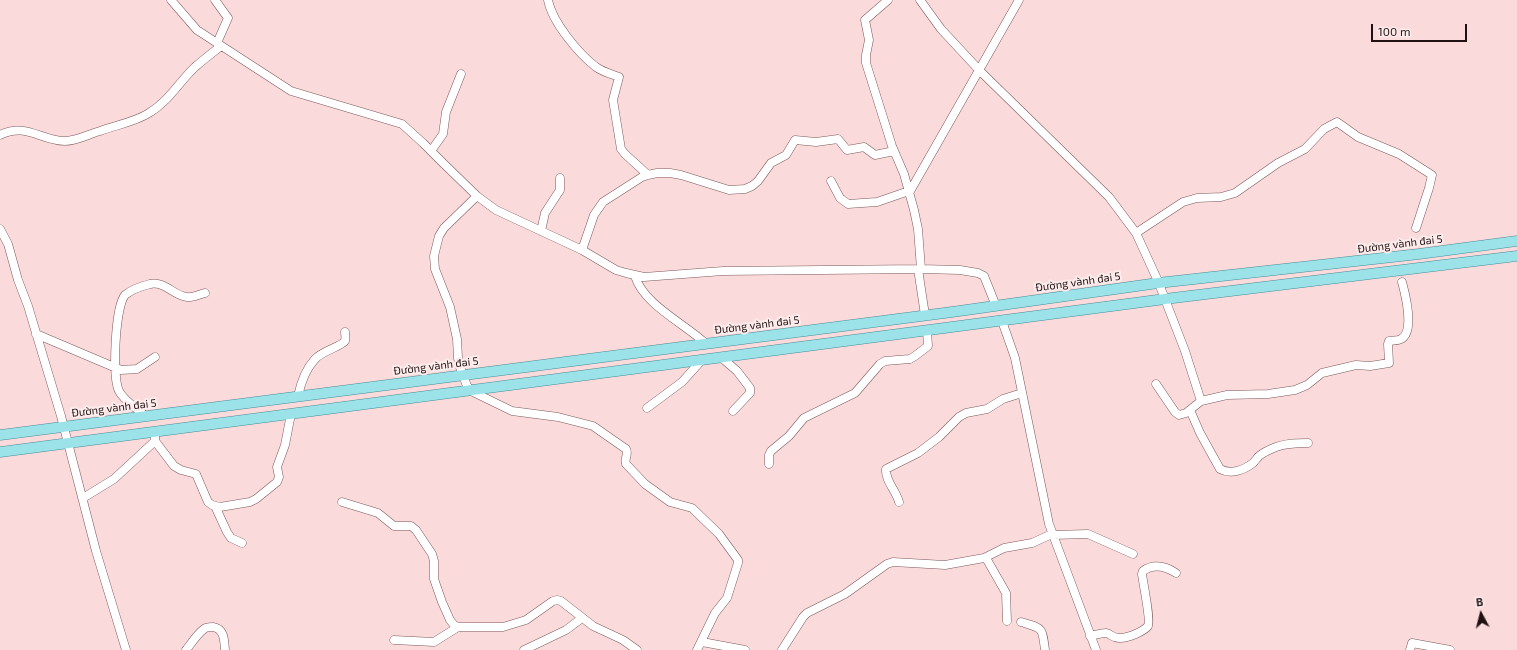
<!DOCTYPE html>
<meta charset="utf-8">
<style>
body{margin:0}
#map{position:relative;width:1517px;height:650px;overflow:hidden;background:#fbdadb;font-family:"Exo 2",sans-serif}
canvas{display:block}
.north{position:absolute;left:1461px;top:594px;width:40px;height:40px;-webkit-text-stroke:3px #fdecec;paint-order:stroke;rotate:353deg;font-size:11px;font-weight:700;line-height:16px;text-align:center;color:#201213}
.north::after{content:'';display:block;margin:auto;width:14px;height:18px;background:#201213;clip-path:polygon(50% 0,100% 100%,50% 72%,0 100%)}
.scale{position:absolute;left:1371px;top:24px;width:96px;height:18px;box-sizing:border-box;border:2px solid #201213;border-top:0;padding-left:5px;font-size:12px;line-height:14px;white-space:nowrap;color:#201213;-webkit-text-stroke:3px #fdecec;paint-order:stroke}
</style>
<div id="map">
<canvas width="1517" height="650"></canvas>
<div class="north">B</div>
<div class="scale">100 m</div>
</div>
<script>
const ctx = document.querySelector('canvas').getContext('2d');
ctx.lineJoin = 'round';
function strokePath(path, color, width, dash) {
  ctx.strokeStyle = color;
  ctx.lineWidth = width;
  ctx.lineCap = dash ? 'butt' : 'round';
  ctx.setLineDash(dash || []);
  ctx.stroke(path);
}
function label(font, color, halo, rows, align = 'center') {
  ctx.font = font + ' "Exo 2",sans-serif';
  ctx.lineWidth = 4;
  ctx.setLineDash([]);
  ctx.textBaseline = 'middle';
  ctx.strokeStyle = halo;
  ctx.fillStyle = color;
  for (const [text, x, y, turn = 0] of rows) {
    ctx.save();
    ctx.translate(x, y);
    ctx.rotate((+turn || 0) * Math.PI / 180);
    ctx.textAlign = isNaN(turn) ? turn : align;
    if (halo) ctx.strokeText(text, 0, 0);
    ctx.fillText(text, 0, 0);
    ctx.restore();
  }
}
const minor = new Path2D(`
 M171,0L197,30L291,91L402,124L423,143L443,163L477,196L496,210L582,250L616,270L626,273L644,277L723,271L921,269L960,270L978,273L984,276L996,306
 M215,0L228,18L217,43
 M548,0C552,22 579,54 596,67C603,72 611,74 619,77L613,100L621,149L625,154L648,175
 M888,0L865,20L869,40L866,55V63L892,146L904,174L914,210L918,229L921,269
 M920,0L941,29L980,71L1109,197L1136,233L1158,281L1185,351L1201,401
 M0,135C26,122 41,141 65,141C77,141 89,134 100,131C116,125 135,122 149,113C168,102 179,82 195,67C203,60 212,53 221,46
 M431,151L443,134L446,112L461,74
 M831,181L840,198L848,204L877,202L909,191
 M909,193L1019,0
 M477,196L444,228L439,236L434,256L435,269L450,307L457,339L458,358L460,367L467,386L473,392L512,411L558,417L593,426L626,449C629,454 624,458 626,464L645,484L670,502L692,508L719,534L738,560V563L727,598L715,613L697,650
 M0,229L8,244L18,280L28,306L61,416L96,551L126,650
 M541,231L545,213L560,190V178
 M1136,233L1183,202L1197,198L1221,197L1235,193L1278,163L1305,149L1324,129L1337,122L1358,137L1399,154L1432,175L1429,188L1416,228
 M582,250L594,215L603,202L642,177L648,175L657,173H670L681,175L729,190L745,189L752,186L758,181L771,163L786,155L795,140L816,142L838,139L847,150L864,147L875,155L894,151
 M918,269L925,315
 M635,276C643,304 685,324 705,343
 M1002,321L1015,358L1049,524L1096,650
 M36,334L121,370L137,369L155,357
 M722,358L737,371L750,388V393L733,411
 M1156,384L1175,412L1179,415L1186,413L1201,401L1227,395L1268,394L1295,390L1307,385L1322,373L1356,365L1370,366L1389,363L1388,344L1389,341C1393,340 1398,341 1401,339C1415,332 1405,293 1402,282
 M298,396C301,382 305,370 315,359C322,351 342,346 345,341C346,338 345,334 345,332
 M647,408L682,382L701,361
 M1190,410L1200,433L1220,469C1231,475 1244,470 1253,463C1255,461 1257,458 1259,456C1264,452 1271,449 1276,447C1287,443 1297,443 1308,443
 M145,416C137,408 124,401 119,391C112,377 115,307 125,295C131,290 142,286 150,284C165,281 174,296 187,297C192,298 200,294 205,293
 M155,432V441L174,466L181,470L196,474L208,502L212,505L220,507L250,502L256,499L277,482L279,477L277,467L285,445L291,414
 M769,464V455L771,451L789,436L804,418L855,393L880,364L885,361L910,359L915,356L928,346L927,331
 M83,498L114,479L155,441
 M342,502L378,513L394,526H411L416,530L432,554L434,561V579L442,602L450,620L454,625L458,627H503L526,620L553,601L557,600L561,601L593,626L623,640L637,650
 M899,502C896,490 885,481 886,469L918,453L939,437L959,417L966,413L987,409L1003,399L1022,393
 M215,506L227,532L231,538L242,543
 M1053,535L1088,534L1133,554
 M986,558L1006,593L1007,621
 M1021,622C1043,629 1042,626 1045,650
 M1090,636C1095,635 1101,633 1106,633C1111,634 1114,639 1120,638C1128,638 1143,632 1148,626C1151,620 1143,583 1142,574L1143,571C1154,563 1165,566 1176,573
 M394,640L434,642L458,627
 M702,642L745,650
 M186,650C191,644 197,634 204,629C206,627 211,627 213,627C225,629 224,641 225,650
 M524,650L566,630L582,618
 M782,650L803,617L807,613L845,594L887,564L893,562L945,565L984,558L1004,548L1032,543L1052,534
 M1410,650L1412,643L1450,650`);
const major = new Path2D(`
 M0,435L952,312L1158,283L1419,254L1517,241
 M0,452L1165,299L1517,256`);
const streetNames = [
 ["Đường vành đai 5",1400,244,-7],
 ["Đường vành đai 5",1078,282,-8],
 ["Đường vành đai 5",757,325,-7],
 ["Đường vành đai 5",436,366,-7],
 ["Đường vành đai 5",114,408,-7]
];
strokePath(minor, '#7c595a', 9);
strokePath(major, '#468d95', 11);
strokePath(minor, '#fff', 8);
strokePath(major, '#9ce2e9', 10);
label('11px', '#201213', '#fdecec', streetNames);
</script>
